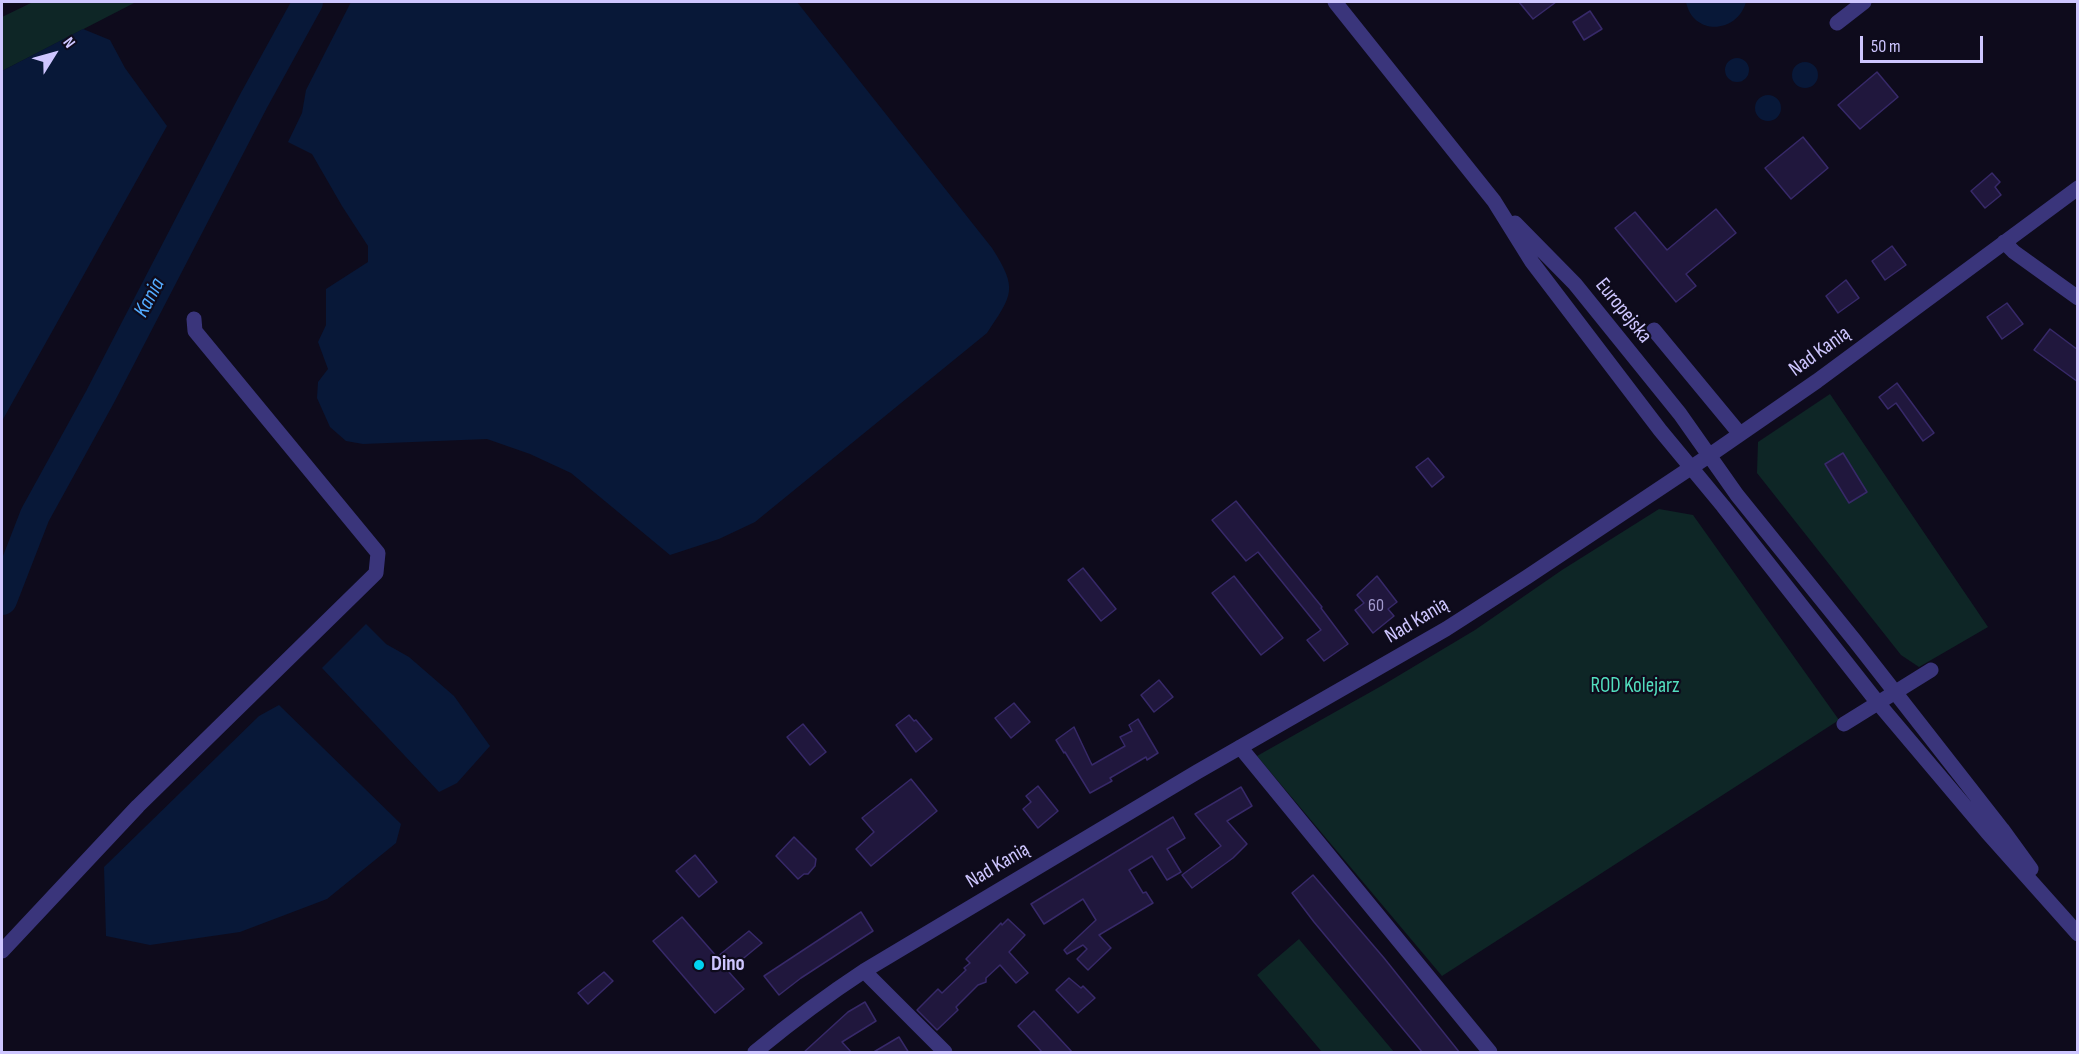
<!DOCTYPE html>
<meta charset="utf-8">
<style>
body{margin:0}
#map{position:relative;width:2079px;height:1054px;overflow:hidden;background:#0e0b1c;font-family:"Sofia Sans Condensed",sans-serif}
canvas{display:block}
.frame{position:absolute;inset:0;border:3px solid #cec6ff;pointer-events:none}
.north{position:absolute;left:24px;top:24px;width:60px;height:60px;-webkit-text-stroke:4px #0e0b1c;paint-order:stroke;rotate:53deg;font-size:16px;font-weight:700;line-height:24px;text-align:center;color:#cec6ff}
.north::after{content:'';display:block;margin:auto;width:21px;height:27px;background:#cec6ff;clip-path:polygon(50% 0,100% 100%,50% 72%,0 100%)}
.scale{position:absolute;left:1860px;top:36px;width:123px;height:27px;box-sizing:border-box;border:3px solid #cec6ff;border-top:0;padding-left:8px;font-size:18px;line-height:21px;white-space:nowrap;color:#cec6ff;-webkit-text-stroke:4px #0e0b1c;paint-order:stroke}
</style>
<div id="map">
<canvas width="2079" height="1054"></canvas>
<div class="frame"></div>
<div class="north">N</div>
<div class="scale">50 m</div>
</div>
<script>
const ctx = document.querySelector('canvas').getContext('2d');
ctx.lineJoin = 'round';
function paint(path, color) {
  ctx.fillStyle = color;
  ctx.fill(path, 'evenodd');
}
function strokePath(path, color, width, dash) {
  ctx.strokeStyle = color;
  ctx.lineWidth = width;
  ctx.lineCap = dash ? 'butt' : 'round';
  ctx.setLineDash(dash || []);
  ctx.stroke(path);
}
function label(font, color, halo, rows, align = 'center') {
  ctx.font = font + ' "Sofia Sans Condensed",sans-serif';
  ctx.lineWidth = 4.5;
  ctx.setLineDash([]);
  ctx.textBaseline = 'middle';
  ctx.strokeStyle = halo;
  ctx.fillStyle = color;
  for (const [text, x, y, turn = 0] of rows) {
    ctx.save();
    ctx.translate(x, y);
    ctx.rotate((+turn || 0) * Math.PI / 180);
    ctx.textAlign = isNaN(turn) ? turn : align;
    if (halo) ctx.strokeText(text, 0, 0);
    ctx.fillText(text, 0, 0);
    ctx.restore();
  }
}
const green = new Path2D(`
 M33,2H136L2,71V17Z
 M1830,394L1988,627L1919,667L1901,655L1757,473L1758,442Z
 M1659,509L1693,515L1839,720L1442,976L1257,756L1383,685L1475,630L1562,570Z
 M1299,939L1394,1052H1322L1257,975Z`);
const water = new Path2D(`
 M351,2H797L992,248C1018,289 1013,294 987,333L755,522L719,539L670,555L571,473L530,454L487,439L363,444L346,441L330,427L317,398L318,382L328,369L318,342L326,325V289L368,262V246L342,206L312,154L288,142L302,113L306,90Z
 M1686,2H1746C1737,34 1693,36 1686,2Z
 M83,29L110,40L125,68L167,126L2,421V71Z
 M1725 70a12 12 0 1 1 24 0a12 12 0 1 1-24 0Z
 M1792 75a13 13 0 1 1 26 0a13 13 0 1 1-26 0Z
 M1755 108a13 13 0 1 1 26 0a13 13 0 1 1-26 0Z
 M366,624L386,644L409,657L454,696L490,746L457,783L439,792L322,668Z
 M279,705L401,824L396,843L327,899L240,932L150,945L106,936L104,867L259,716Z`);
const river = new Path2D(`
 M2,600L35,515L100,397L253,102L308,2`);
const building = new Path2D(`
 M1519,2H1556L1533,19Z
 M1590,11L1602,29L1584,40L1573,22Z
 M1877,72L1898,97L1860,129L1838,105Z
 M1803,137L1828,168L1791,199L1765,168Z
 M1992,173L2000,182L1995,187L2001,195L1985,208L1971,191Z
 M1716,209L1736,233L1686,274L1696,286L1676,302L1615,228L1635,212L1667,250Z
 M1892,246L1906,265L1885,280L1872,261Z
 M1846,280L1859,298L1838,313L1826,296Z
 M2007,303L2023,324L2002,339L1987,317Z
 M2050,329L2078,350V382L2034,350Z
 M1897,383L1934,433L1923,441L1896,403L1888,409L1879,397Z
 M1843,453L1867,492L1849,503L1825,464Z
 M1428,458L1444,477L1432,487L1416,467Z
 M1236,501L1322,607L1321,608L1348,644L1324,661L1307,640L1321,630L1258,552L1246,561L1212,520Z
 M1083,568L1116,609L1101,621L1068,580Z
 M1234,576L1283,638L1261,655L1212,593Z
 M1377,576L1397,602L1388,609L1394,616L1373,633L1355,610L1364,603L1357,595Z
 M1159,680L1173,697L1154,712L1141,695Z
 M1014,703L1030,722L1011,738L995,718Z
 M909,715L914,721L916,720L932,739L916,752L896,725Z
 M1138,719L1158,753L1147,760L1146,757L1110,778L1112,781L1090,793L1065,752L1064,753L1056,740L1074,727L1092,765L1125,746L1120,737L1132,731L1129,725Z
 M803,724L826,752L810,765L787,737Z
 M911,779L937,811L871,866L856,849L874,832L862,818Z
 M1038,786L1058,811L1038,828L1023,809L1031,802L1026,796Z
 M1241,787L1252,806L1227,821L1247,844L1233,858L1192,888L1182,875L1221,846L1195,814Z
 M1173,817L1185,838L1167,849L1181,872L1167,880L1152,856L1129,870L1143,893L1146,892L1153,903L1099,935L1111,948L1088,970L1077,959L1087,949L1083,945L1067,954L1064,950L1096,920L1083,899L1044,924L1031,904Z
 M794,837L816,859L815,866L808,874H804L798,879L776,856Z
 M695,855L717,882L699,897L676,871Z
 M1313,875L1384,958L1460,1053H1423L1314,922L1292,893Z
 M861,912L873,931L801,978L779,995L764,976Z
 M682,917L717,957L749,931L762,943L728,971L744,989L715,1013L653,941Z
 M1008,919L1025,935L1009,952L1028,973L1016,983L1000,965L986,978V982L978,985L956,1007L958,1010L937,1030L917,1010L938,989L942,993L966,970L964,968L970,963L966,959L1001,923L1002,925Z
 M604,972L613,981L588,1004L578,993Z
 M1069,978L1081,988L1083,986L1095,998L1078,1013L1056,990Z
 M865,1002L876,1021L842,1042L852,1053H803L848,1012Z
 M1034,1011L1073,1053H1043L1018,1026Z
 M899,1037L909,1053H872Z`);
const minor = new Path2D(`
 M1335,2L1494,201L1532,262L1660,430L1723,506L1878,703L1987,832L2078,934
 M1837,23L1864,2
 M1515,223L1575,284L1680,414L1737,495L1855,641L2002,829L2031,869
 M2004,242L2014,252L2078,298
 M1654,330L1740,434
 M1844,724L1931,670
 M1240,747L1490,1052
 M2,951L138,806L376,573L378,553L195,331L194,319
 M864,971L945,1052
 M755,1052C790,1023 826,996 864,971L1197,772L1446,629L1527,577L1710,455L1817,381L2078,188`);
const markers = [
 [699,965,6,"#00d3f1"]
];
const numberNames = [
 ["60",1376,606]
];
const streetNames = [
 ["Europejska",1623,311,51],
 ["Nad Kanią",1820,352,-36],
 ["Nad Kanią",1417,621,-31],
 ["Nad Kanią",998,866,-31]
];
const parkNames = [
 ["ROD Kolejarz",1635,687]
];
const poiNames = [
 ["Dino",711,965]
];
const waterNames = [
 ["Kania",150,298,-62]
];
paint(green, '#0e2626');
paint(water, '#081838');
strokePath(river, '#081838', 30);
paint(building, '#20173d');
strokePath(building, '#372969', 1.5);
strokePath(minor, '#3a357b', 15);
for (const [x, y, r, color] of markers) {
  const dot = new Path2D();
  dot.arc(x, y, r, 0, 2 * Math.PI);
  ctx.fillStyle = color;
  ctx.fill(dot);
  strokePath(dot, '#0e0b1c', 2);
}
label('18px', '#a29ace', null, numberNames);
label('21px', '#cec6ff', '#0e0b1c', streetNames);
label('21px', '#53debe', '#0e0b1c', parkNames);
label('bold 21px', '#cec6ff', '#0e0b1c', poiNames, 'left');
label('italic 22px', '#54acff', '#0e0b1c', waterNames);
</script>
